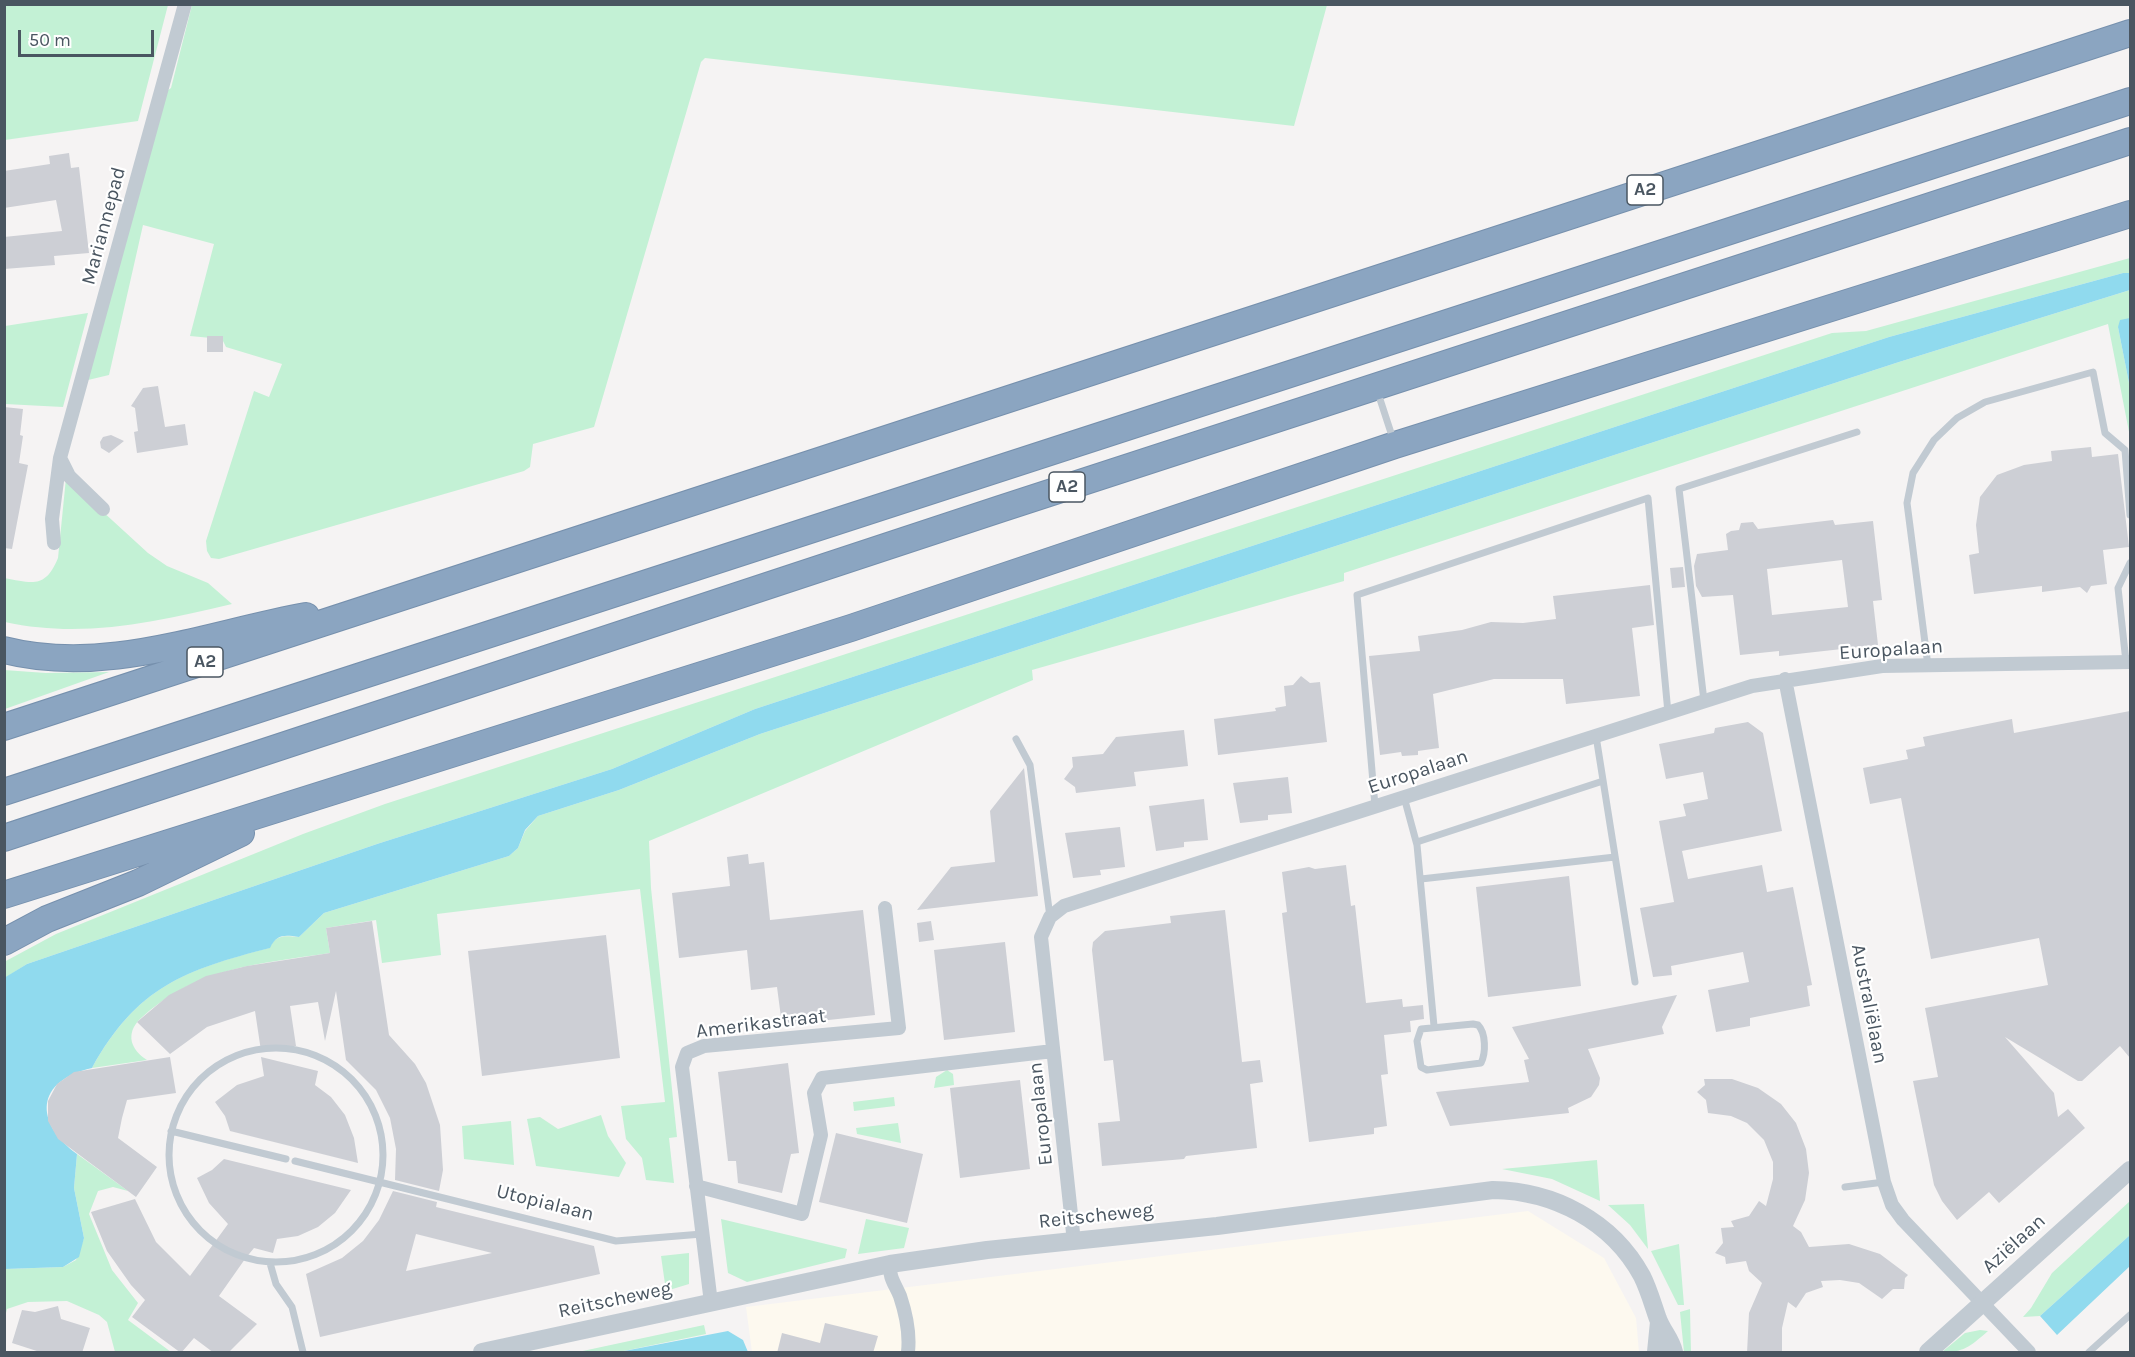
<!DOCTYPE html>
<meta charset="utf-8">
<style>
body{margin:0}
#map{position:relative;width:2135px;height:1357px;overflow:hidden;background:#f5f3f3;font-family:Karla,sans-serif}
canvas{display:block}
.frame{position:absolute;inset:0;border:6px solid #4a5661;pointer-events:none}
.scale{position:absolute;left:18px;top:30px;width:136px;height:27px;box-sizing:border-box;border:3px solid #4a5661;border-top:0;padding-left:8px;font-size:18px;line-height:21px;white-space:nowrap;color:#4a5661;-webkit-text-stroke:4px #fff;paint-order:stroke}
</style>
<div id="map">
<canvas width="2135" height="1357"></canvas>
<div class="frame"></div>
<div class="scale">50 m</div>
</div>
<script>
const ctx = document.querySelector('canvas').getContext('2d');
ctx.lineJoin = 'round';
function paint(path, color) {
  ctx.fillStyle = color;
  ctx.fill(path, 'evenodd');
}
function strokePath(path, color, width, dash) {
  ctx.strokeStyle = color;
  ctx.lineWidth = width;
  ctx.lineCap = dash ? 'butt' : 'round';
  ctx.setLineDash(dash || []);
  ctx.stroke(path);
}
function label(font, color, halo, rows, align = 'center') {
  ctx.font = font + ' Karla,sans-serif';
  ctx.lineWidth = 4.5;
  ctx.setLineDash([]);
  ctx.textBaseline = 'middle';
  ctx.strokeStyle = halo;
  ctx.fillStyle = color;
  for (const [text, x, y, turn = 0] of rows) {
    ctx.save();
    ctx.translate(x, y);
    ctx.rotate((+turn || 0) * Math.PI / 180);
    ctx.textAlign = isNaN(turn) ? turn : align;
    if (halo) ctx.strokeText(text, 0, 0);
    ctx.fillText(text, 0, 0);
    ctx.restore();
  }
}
const commercial = new Path2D(`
 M1528,1211L1604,1258L1636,1318L1639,1352H752L746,1307Z`);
const green = new Path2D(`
 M4,5H168L138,121L5,140Z
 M192,5H1327L1294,126L705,58L701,62L594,427L533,444L530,467L524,471L219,559L211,558L207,551L206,541L254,391L269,397L282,364L226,347L222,339L190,336L214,244L143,225L109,375L88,380L164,93L171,88Z
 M2130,258V273H2123L1889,337L755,709L612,769L377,844L27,964L5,978L4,962L56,934L303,834L385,804L1832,333L1866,331Z
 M2130,290V319L2118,327L2130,388V437L2108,324L1344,573V581L1032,670L1033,680L649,841L651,888L677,1137L669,1138L674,1183L646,1180L642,1158L626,1139L621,1106L665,1102L640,889L437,914L441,955L382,963L376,920L326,928L330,953C258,964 196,967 140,1019C125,1034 131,1050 147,1060L92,1068C137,987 184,970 269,948C277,934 284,936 299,937L324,913L509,856L518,848L525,831L538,816L619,790L760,734L1899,362Z
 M88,313L63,407L5,404V326Z
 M66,478L148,553L167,566L208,583L232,604C156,622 82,639 5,622L4,578C33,583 45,589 58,558Z
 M4,670L46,673L109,672L5,709Z
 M947,1070L953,1074L954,1085L934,1088L936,1077Z
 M894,1097L895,1106L854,1111L853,1102Z
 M601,1115L608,1136L626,1163L619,1177L536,1166L527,1119L540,1117L558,1129Z
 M511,1121L514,1165L464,1159L462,1126Z
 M898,1123L901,1143L857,1134L856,1128Z
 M77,1154L128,1191L113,1187L98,1191L89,1214L112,1270L138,1303L128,1320L171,1352H115L107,1322L99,1315L67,1301L28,1302L7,1309L5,1317V1269L63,1267L76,1260L84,1238L74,1188Z
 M1597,1160L1600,1201L1552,1179L1502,1169Z
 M2130,1201V1235L2040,1316L2023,1317L2031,1308L2052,1273Z
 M1644,1204L1648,1249L1630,1225L1608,1205Z
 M721,1219L847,1249L845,1258L747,1282L728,1273Z
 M866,1219L909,1228L904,1248L858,1254Z
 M1679,1244L1684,1305H1678L1651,1251Z
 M689,1253V1284L666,1291L661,1256Z
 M1690,1309L1691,1352H1684L1680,1312Z
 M704,1325L706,1334L619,1352H578Z
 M1980,1330L1988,1331C1972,1345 1964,1353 1942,1352L1965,1333Z`);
const water = new Path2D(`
 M2123,273H2130V290L1899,362L760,734L619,790L538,816L525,830L518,848L509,856L324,913L299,937C284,935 277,934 270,948C184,970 137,987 92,1068C35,1081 34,1122 77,1154L74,1188L84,1238L79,1257L63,1267L5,1269L4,978L27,964L377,844L612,769L755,709L1889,337Z
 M2130,318V388L2118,327L2120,320Z
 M2130,1235V1266L2057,1335L2040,1316Z
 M728,1331L743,1340L748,1352H619Z`);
const building = new Path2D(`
 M69,153L71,168L79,167L89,253L54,256L55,265L4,269V237L62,231L56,200L4,208V171L50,164L49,156Z
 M207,336H223V352H207Z
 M158,386L165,427L185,424L188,445L137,453L134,432L138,431L135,408L131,406L143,388Z
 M4,407L23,409L20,435L23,436L19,463L28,465L12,549L4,548Z
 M111,435L124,441L109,453L101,448L100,442L103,437Z
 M2091,447L2092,457L2118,454L2129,547L2103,550L2107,584L2091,586L2087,593L2080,587L2042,592V586L1974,594L1969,555L1979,553L1976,525L1980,497L1997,475L2024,465L2052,461L2051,451Z
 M1833,520L1835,525L1873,521L1882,600L1873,601L1878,645L1779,656V651L1740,655L1733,595L1702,597L1696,586L1694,566L1697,554L1728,550L1726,534L1731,531L1739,530L1741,523L1753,522L1758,529ZM1842,560L1848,607L1772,615L1767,569Z
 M1683,567L1685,587L1672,588L1670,568Z
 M1650,585L1654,625L1632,628L1640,696L1566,704L1563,679H1494L1433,694L1439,748L1418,751V755L1402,756L1401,752L1380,755L1369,656L1420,651L1418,636L1462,630L1491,622L1523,623L1556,619L1553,596Z
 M1301,676L1310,683L1320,682L1327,742L1218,755L1214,719L1276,711L1275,708L1286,706L1284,686L1293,685Z
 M2130,711V1058L2120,1046L2082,1081H2078L2005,1037L2054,1093L2058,1117L2068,1109L2085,1128L1999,1203L1989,1192L1957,1220L1942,1201L1934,1185L1913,1081L1938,1077L1925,1008L2048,985L2039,938L1931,959L1901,798L1870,804L1863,768L1908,759L1906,750L1925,746L1923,737L2012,719L2014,733Z
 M1748,722L1763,733L1782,831L1682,851L1688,879L1762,865L1767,892L1793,887L1812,985L1807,986L1810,1006L1750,1018V1026L1716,1032L1708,990L1749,982L1743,952L1671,966L1672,975L1653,977L1640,908L1674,902L1659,821L1686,816L1683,804L1708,799L1703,772L1666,779L1659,744L1714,733L1715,728Z
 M1184,730L1188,766L1134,772L1136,786L1076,793L1075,787L1064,779L1073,767L1072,757L1103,754L1116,737Z
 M1024,768L1038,896L917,910L951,867L995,862L990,811Z
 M1288,777L1292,813L1268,815V820L1240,823L1233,783Z
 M1204,799L1208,840L1184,842V847L1156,851L1149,806Z
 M1120,827L1125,867L1100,870L1101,875L1073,878L1065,833Z
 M748,854L749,864L764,862L770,920L863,910L875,1015L782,1025L777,987L751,990L747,950L679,958L672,893L730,886L727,857Z
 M1346,865L1351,906L1355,905L1366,1003L1402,999L1403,1007L1423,1005L1424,1019L1410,1021L1411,1032L1384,1035L1388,1074L1381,1075L1387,1126L1374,1128V1134L1309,1142L1282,913L1287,912L1282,872L1309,867L1315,869Z
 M1569,876L1581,986L1488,997L1476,887Z
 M1225,910L1242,1062L1260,1060L1263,1082L1250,1084L1257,1148L1186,1156L1184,1159L1102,1166L1098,1123L1120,1121L1113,1060L1104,1061L1092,950L1093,942L1105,931L1171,923L1170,916Z
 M372,921L389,1035L415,1064L426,1083L440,1125L443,1170L439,1191L395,1180L396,1149L390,1118L376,1090L346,1060L336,991L325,1041L318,1002L290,1006L296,1046L261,1051L255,1011L207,1027L170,1054L137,1022L169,995L206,976L247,966L330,953L326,928Z
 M931,921L934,940L919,942L917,923Z
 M606,935L620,1058L482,1076L468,951Z
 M1005,942L1015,1032L944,1040L934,950Z
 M1677,995L1662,1027L1664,1034L1588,1049L1600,1078L1599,1085L1591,1097L1568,1108L1569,1113L1450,1126L1436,1092L1529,1082L1524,1060L1529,1059L1512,1027Z
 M170,1057L176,1093L127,1100L122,1118L118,1138L157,1167L136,1197L58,1139L48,1121V1101L57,1084L74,1072Z
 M261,1057L318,1071L315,1085L331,1097L345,1115L354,1138L358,1163L230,1131L225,1116L215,1102L237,1085L264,1076Z
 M788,1063L799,1153L791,1154L782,1193L738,1183L736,1161H728L718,1072Z
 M1704,1079H1732L1758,1088L1781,1104L1796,1123L1806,1149L1809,1173L1805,1200L1793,1226L1801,1232L1809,1247L1849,1244L1880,1254L1908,1275L1905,1278L1904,1289H1893L1882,1299L1859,1283L1840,1280L1821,1281L1823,1287L1806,1293L1796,1308L1788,1302L1782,1328V1353H1747L1749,1313L1762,1283L1749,1271L1746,1261L1726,1264L1725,1257L1715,1253L1723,1243L1721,1228L1734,1227L1731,1221L1749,1216L1759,1201L1766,1206L1773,1179V1162L1764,1140L1747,1123L1731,1116L1708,1113L1706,1100L1697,1092L1705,1085Z
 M1020,1080L1030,1169L960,1178L950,1088Z
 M836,1133L923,1154L907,1223L819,1202Z
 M224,1159L351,1190L335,1213L318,1227L298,1236L277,1239L273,1253L254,1248L245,1259L219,1296L257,1324L228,1353H214L194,1338L181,1353L132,1317L145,1300L131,1285L107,1251L91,1212L135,1199L156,1242L190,1276L228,1224L209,1203L197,1178L212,1170Z
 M393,1191L437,1202L436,1207L594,1246L600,1274L320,1337L306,1274L342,1258L363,1241L379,1220ZM416,1234L492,1253L406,1271Z
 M58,1306L61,1319L90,1328L82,1353H43L12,1343L22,1310L35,1312Z
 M825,1323L878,1336L873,1353H777L782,1333L820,1343Z`);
const service = new Path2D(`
 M1377,390L1393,439
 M2126,662L2118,588L2130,563
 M1928,666L1907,503L1913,473L1934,440L1957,418L1985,402L2093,372L2105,433L2125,450L2130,515
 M1704,701L1679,489L1857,432
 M1596,736L1635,982
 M1016,739L1030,765L1050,917
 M1404,797L1417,845L1434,1026
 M1375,806L1357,595L1648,498L1668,713
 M1417,842L1603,781
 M1421,879L1615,857
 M1473,1024L1478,1025C1486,1033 1486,1053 1481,1063L1427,1070L1421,1067L1417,1041L1421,1029Z
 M169 1155a107 107 0 1 1 214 0a107 107 0 1 1-214 0Z
 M171,1131L286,1159
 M295,1161L616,1241L702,1234
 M1845,1187L1884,1182
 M270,1263L276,1284L292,1307L303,1352
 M2089,1352L2130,1315`);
const minor = new Path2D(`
 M60,458L69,476L103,509
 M54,543L52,519L60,458L185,4
 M1785,679L1884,1182L1892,1205L1903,1220L2029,1352
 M696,1186L802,1214L821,1135L814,1093L822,1078L1053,1051
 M1074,1242L1041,937L1050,917L1064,906L1752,686L1882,666L2130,662
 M890,1264C889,1278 895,1284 900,1296C906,1314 910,1334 908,1352
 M711,1303L682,1067L687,1053L704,1046L899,1028L885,908`);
const tertiary = new Path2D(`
 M482,1352L890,1264L987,1250L1217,1226L1493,1190C1554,1191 1612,1221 1642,1276C1649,1290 1653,1305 1658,1319C1663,1332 1671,1339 1674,1352
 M1656,1352L1659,1322
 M1928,1352L2130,1170`);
const motorway = new Path2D(`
 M4,650C106,676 207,634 306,616
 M4,727L2130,33
 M4,792L2130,101
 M4,838L1000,509L2130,141
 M4,895L851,628L1395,445L2130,214
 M4,942L47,919L138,883L241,833`);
const shields = [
 [1645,190,36],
 [1067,487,36],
 [205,662,36]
];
const shieldNames = [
 ["A2",1645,190],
 ["A2",1067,487],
 ["A2",205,662]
];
const streetNames = [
 ["Mariannepad",104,226,-75],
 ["Europalaan",1891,650,-4],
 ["Europalaan",1418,772,-18],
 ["Australiëlaan",1869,1004,79],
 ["Amerikastraat",761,1024,-7],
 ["Europalaan",1041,1114,-96],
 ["Utopialaan",545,1203,14],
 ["Reitscheweg",1096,1216,-6],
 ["Aziëlaan",2014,1244,-42],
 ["Reitscheweg",615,1300,-12]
];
paint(commercial, '#fdf9ef');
paint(green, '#c3f1d5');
paint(water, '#90daee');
paint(building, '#cdcfd5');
strokePath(motorway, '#7690ad', 28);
strokePath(service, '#c1cad2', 7);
strokePath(minor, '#c1cad2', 14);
strokePath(tertiary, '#c1cad2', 18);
strokePath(motorway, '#8ba5c1', 26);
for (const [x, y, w] of shields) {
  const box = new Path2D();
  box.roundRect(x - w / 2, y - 15, w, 30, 4.5);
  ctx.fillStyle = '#fff';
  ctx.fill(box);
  strokePath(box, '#4a5661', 1.5);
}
label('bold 18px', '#4a5661', null, shieldNames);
label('20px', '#4a5661', '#fff', streetNames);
</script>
